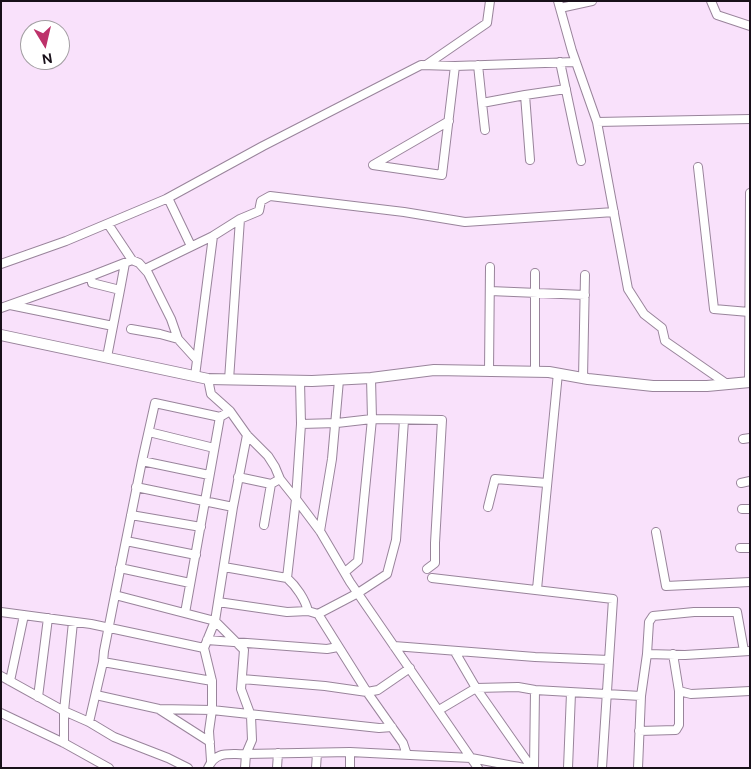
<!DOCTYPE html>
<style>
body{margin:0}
#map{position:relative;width:751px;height:769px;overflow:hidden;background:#f9e1fb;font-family:"DM Sans",sans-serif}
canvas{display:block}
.frame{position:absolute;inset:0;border:2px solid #181019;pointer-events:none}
.north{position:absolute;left:20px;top:20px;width:50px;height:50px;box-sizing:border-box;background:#fff;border:1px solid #a39fa3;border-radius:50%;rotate:171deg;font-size:14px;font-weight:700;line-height:20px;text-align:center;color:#181019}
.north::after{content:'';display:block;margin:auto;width:18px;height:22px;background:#bd326a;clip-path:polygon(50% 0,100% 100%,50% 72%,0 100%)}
</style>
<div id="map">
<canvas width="751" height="769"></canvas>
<div class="frame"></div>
<div class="north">N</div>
</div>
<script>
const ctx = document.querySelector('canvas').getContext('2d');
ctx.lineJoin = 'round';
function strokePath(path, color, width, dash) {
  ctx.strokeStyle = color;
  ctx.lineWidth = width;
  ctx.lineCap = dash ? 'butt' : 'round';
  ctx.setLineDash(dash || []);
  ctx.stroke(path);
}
const street = new Path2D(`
 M558,1L572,51L597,122L750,119
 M711,1L717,15L750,26
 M560,8L592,1
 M560,62L581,161
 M426,65L487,23L490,1
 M478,65L482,103L525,95L530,160
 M525,95L566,89
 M482,103L485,130
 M449,121L373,165L442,175L455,66
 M597,122L628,289L644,314L662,328L665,341L727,384
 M698,167L714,309L749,312
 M168,198L191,246
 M240,219L259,211L261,201L270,196L404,212L465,222L614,212
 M108,224L132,260
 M1,264L66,241L166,199L263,146L421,65L455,66L575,62
 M145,269L213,236
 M91,276L132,260L139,263L148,273L171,319L178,339L197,360
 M120,290L125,263
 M490,291L585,295
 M10,305L113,326
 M1,308L91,276L92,283L120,290L107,357
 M131,329L160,334L178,339
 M489,371L490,267
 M535,371V273
 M195,376L213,236L240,219L229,380
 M583,378L585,275
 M208,379L211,394L230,411L247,435L268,456L275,467L280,479L296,499L287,578
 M300,381L301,424L296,499L320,531L350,582L471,758L524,768
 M749,382L750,193
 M301,424L337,423L372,419L442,420L435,543V563L427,569
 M149,432L214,448
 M743,439L750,438
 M142,461L155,403L220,417
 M209,475L142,461L115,595L215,621L233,507L247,435
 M238,477L271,484L280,479
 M741,483L750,481
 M136,487L233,507
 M488,507L495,479L547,483
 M742,509H750
 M131,515L201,527
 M264,525L271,484
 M320,531L332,459L339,380
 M656,532L666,586L750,582
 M126,541L196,555
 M740,548H750
 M224,567L287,578C296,586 305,599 308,611
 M120,568L190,583
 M345,572L358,561L372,419L371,378
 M432,578L613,599L602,768
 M537,589L558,373
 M218,602L287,612L308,611L318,614L358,593L387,574L396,540L404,420
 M1,612L91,624L204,648L215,621L244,650L241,689L251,716L252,740L246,754C229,755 216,750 208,768
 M185,613L220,417L230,411
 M318,614L367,692L403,743L407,755
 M207,640L327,649L338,647
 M394,646L535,657L609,660
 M204,648L212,681V710L209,731L211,761
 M455,652L476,688L532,768
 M647,654L685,655L750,651
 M673,654L679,691L691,694L750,691
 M103,662L104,651L115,595
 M1,676L64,711L89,722L114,737L168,758L188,768
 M242,679L325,686L367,692L378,690L410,668
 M10,681L24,615
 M96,695L159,709L212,710L379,728L392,727
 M38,697L48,618
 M160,710L210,742
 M439,710L476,688L518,687L535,690L641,696
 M1,713L64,743L109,768
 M89,722L103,662L212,681
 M639,731L676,730L679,725V691
 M64,743V711L73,622
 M245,768L246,754L350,752L471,758L478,768
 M277,768L278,753
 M316,768L317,753
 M350,768V752
 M534,768L535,690
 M568,768L571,693
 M638,768L641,696L647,654L649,622L653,616L694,612H737L744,651`);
const secondary = new Path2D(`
 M1,335L208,379L312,381L371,378L434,370L549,372L588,379L653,386H707L750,382`);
strokePath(street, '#99849b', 10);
strokePath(secondary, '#99849b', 12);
strokePath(street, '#fff', 8);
strokePath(secondary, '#fff', 10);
</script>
